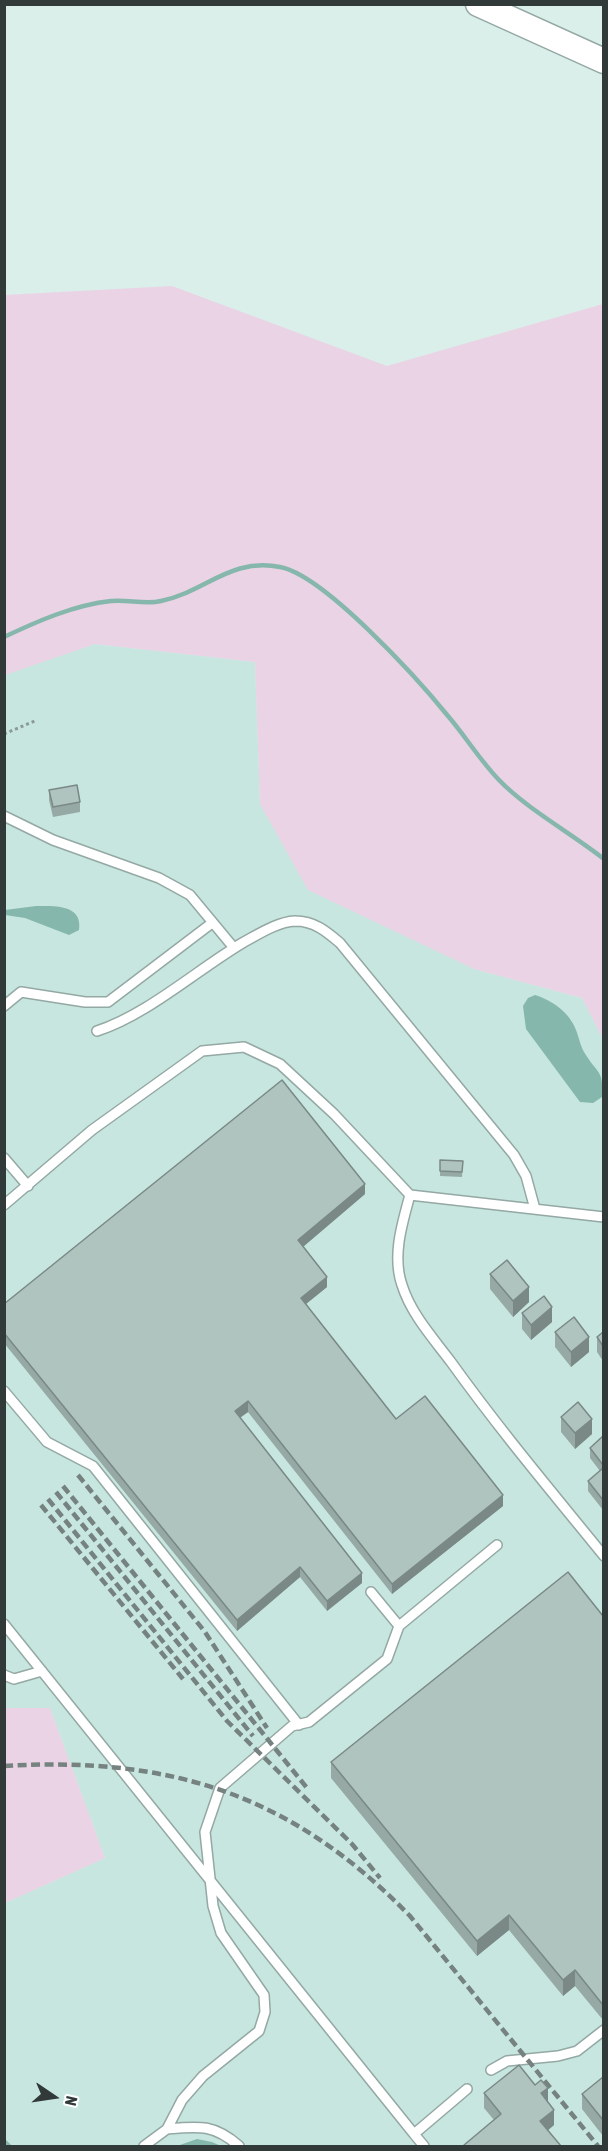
<!DOCTYPE html>
<style>
body{margin:0}
#map{position:relative;width:608px;height:2151px;overflow:hidden;background:#daefea;font-family:"Asap Condensed",sans-serif}
canvas{display:block}
.frame{position:absolute;inset:0;border:6px solid #323a39;pointer-events:none}
.north{position:absolute;left:24px;top:2067px;width:60px;height:60px;-webkit-text-stroke:4px #fff;paint-order:stroke;rotate:103deg;font-size:16px;font-weight:700;line-height:24px;text-align:center;color:#323a39}
.north::after{content:'';display:block;margin:auto;width:21px;height:27px;background:#323a39;clip-path:polygon(50% 0,100% 100%,50% 72%,0 100%)}
</style>
<div id="map">
<canvas width="608" height="2151"></canvas>
<div class="frame"></div>
<div class="north">N</div>
</div>
<script>
const ctx = document.querySelector('canvas').getContext('2d');
ctx.lineJoin = 'round';
function paint(path, color) {
  ctx.fillStyle = color;
  ctx.fill(path, 'evenodd');
}
function strokePath(path, color, width, dash) {
  ctx.strokeStyle = color;
  ctx.lineWidth = width;
  ctx.lineCap = dash ? 'butt' : 'round';
  ctx.setLineDash(dash || []);
  ctx.stroke(path);
}
const built = new Path2D(`
 M95,644L255,662L260,804L474,969L582,998L603,1039V2146H5V1903L105,1858L50,1708H5L4,675Z`);
const green = new Path2D(`
 M172,286L387,366L603,304V1039L582,998L474,969L308,890L260,804L255,662L95,644L5,675V295Z
 M4,1708H50L105,1858L5,1903Z`);
const water = new Path2D(`
 M36,906C54,906 83,904 79,930L69,935L25,918L5,915V910Z
 M535,995C552,1000 570,1013 576,1030C579,1037 580,1045 584,1052C597,1074 604,1069 602,1097L593,1103L580,1102L526,1029L523,1006L528,998Z
 M197,2139L212,2142L221,2146H177Z`);
const stream = new Path2D(`
 M4,637C38,621 74,605 111,601C127,599 145,605 161,601C205,592 231,557 280,567C324,575 418,679 448,716C466,737 479,759 499,780C527,809 571,833 604,859
 M4,2141L9,2146`);
const path = new Path2D(`
 M4,734L37,720`);
const service = new Path2D(`
 M4,816L53,840L159,878L190,895L234,948
 M4,1006L21,992L85,1002H108L212,923
 M97,1031C147,1015 198,969 244,942C259,934 277,922 295,921C314,921 326,931 340,943L514,1155L526,1176L535,1209
 M4,1158L28,1186
 M410,1195C402,1224 392,1256 402,1285C411,1314 433,1338 451,1362C499,1429 552,1492 604,1556
 M4,1205L92,1130L202,1051L244,1047L280,1064L334,1114L410,1195L604,1217
 M4,1391L47,1442L93,1466L299,1725
 M371,1592L399,1626
 M4,1624L414,2134L467,2089
 M4,1675L14,1679L42,1671
 M491,2070L507,2061L558,2056L577,2051L604,2030
 M167,2129C199,2126 214,2124 239,2146
 M414,2134L424,2146
 M144,2146L167,2129L182,2100L203,2076L259,2031L265,2012L264,1995L221,1933L213,1906L205,1832L220,1788L292,1726L309,1722L387,1659L399,1626L497,1545`);
const tertiary = new Path2D(`
 M478,4L604,61`);
const rail = new Path2D(`
 M78,1475L205,1632L267,1728
 M63,1486L307,1788
 M56,1492L253,1736
 M48,1499L227,1721L352,1844L380,1878
 M41,1505L183,1679
 M4,1766C172,1756 292,1795 410,1916L598,2146`);
const wall = new Path2D(`
 M49,790L80,802V812L53,817L49,800Z
 M440,1160L463,1161L462,1177L440,1176Z
 M365,1194L303,1247L327,1287L306,1304L396,1419L503,1506L392,1594L248,1412L240,1418L362,1583L327,1611L300,1577L237,1631L4,1343V1304Z
 M490,1274L529,1302L513,1317L490,1289Z
 M522,1313L552,1322L531,1340L522,1329Z
 M555,1332L589,1352L571,1367L555,1347Z
 M603,1332V1361L597,1352V1337Z
 M561,1417L592,1434L575,1449L561,1432Z
 M603,1436V1510L588,1491V1481L600,1471L590,1458V1448Z
 M603,1616V2020L575,1986L563,1996L509,1930L477,1956L331,1778V1762Z
 M603,2077V2136L582,2109V2094Z
 M484,2093L548,2101L554,2125L548,2130L561,2146H464V2145L494,2120L484,2108Z`);
const shadedWall = new Path2D(`
 M365,1184V1194L298,1251V1240Z
 M327,1277V1287L301,1308V1298Z
 M529,1287V1302L513,1317V1301Z
 M552,1307V1322L531,1340V1325Z
 M589,1337V1352L571,1367V1352Z
 M248,1401V1412L235,1421V1411Z
 M592,1419V1434L575,1449V1433Z
 M503,1495V1506L392,1594V1584Z
 M300,1567V1577L237,1631V1620Z
 M362,1573V1583L327,1611V1601Z
 M509,1915V1930L477,1956V1941Z
 M575,1970V1986L563,1996V1980Z
 M548,2088V2103L541,2093Z
 M554,2110V2125L540,2137V2121Z`);
const building = new Path2D(`
 M77,785L80,802L53,807L49,790Z
 M282,1080L365,1184L298,1240L327,1277L301,1298L396,1419L425,1396L503,1495L392,1584L248,1401L235,1411L362,1573L327,1601L300,1567L237,1620L4,1333V1304Z
 M440,1160L463,1161L462,1172L440,1171Z
 M507,1260L529,1287L513,1301L490,1274Z
 M544,1296L552,1307L531,1325L522,1313Z
 M574,1317L589,1337L571,1352L555,1332Z
 M603,1332V1346L597,1337Z
 M578,1402L592,1419L575,1433L561,1417Z
 M603,1436V1465L590,1448Z
 M603,1468V1500L588,1481Z
 M568,1572L603,1616V2005L575,1970L563,1980L509,1915L477,1941L331,1762Z
 M519,2065L535,2085L541,2080L548,2088L541,2093L554,2110L540,2121L561,2146H466L464,2145L501,2114L484,2093Z
 M603,2077V2120L582,2094Z`);
paint(built, '#c7e6df');
paint(green, '#ead3e4');
paint(water, '#86b7ad');
strokePath(stream, '#86b7ad', 4.5);
strokePath(service, '#94a8a4', 12);
strokePath(tertiary, '#94a8a4', 27);
strokePath(path, '#8b9a96', 3, [3, 3]);
strokePath(service, '#fff', 9);
strokePath(tertiary, '#fff', 24);
strokePath(rail, '#75827f', 4.5, [9, 4.5]);
paint(wall, '#96a9a4');
paint(shadedWall, '#7a8986');
paint(building, '#afc4bf');
strokePath(building, '#7a8986', 1.5);
</script>
